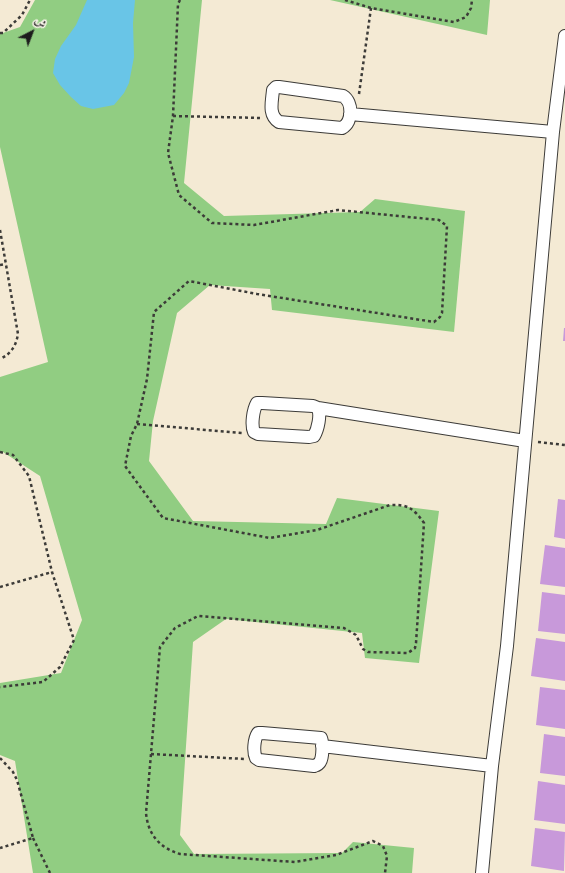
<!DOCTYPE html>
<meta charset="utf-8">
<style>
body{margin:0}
#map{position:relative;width:565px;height:873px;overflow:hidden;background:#f4ead4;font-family:"Sorts Mill Goudy",Amiri,serif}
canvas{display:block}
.north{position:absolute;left:12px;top:12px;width:40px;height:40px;-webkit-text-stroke:3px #fbf7ec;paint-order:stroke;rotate:42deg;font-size:11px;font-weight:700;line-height:16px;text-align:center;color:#1c1c1c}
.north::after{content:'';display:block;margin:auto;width:14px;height:18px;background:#1c1c1c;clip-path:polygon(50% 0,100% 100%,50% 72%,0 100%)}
</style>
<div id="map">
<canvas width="565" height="873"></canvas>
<div class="north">ش</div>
</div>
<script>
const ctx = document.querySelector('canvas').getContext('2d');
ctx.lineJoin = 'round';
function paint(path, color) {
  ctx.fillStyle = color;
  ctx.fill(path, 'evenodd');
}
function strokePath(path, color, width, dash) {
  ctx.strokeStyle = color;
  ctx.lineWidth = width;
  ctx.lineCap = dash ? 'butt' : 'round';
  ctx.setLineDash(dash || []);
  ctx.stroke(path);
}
const green = new Path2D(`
 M35,0H202L184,183L224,216L360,212L375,199L465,211L454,332L272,310L270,289L210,285L177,313L153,421L149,461L193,521L326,524L337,498L439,511L419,663L365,658L362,633L226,619L193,642L180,835L194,854L342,853L353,842L414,848L412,873H33L15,761L0,755V683L61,673L82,620L40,476L3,452H0V377L48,362L0,147V34L20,27Z
 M330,0H490L487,35Z`);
const water = new Path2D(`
 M87,0H135L133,23L134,57L129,83L124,93L114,105L93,109L81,106L71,97L60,85L53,73L55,59L61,46L76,25Z`);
const building = new Path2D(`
 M564,328H565V341H563Z
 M558,499L565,500V539L554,537Z
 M545,545L565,548V587L540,584Z
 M542,592L565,595V634L538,631Z
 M536,638L565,642V681L531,676Z
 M540,687L565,690V729L536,725Z
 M544,734L565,737V776L540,773Z
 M538,781L565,785V824L534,820Z
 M535,828L565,832L564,871L531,866Z`);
const path = new Path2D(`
 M180,0L178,4L173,116L168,153L179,195L212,223L254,225L338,210L439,220L447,226L442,313L440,317L434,322L257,294L189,281L154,312L147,379L137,424L131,436L125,466L163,518L270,538L317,530L390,505C408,504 414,509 424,523L416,643L415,648L408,653L368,652L363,649L356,635L344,628L198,616L175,628L160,647L146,813C148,835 160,848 180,854L295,862L336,855L373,841L383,846L387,856L385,873
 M345,0L371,8L454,22L466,17L471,8L472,0
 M0,33H3L22,15L30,0
 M359,94L371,8
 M173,116L262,118
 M0,230L18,334C16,346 11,354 0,359
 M0,265L6,264
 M137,424L242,433
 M538,442L565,445
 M0,452L13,455L29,476L52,572L74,640L60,667L43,682L0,687
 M0,587L52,572
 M151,754L245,759
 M0,758L13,772L17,780L33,838L0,848
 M33,838L50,873`);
const street = new Path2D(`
 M276,87H279L343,96C353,102 353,122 342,128L279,122C268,115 272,102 273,90Z
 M350,114L553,132
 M318,408C321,415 318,429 314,436L309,437L258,434L254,432C251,425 253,410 257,403H262L313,406L318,408L525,441
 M258,733H262L321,738C323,743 323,757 320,762C318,765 317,765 314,766L259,760L256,758C253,752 254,739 258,733Z
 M322,746L492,766
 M482,873L492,766L507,646L553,132L565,36`);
paint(green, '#91cd82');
paint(water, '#69c5e7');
paint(building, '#c899da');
strokePath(street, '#3c3b38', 14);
strokePath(path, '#3c3b38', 2.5, [3, 3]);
strokePath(street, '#fff', 12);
</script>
